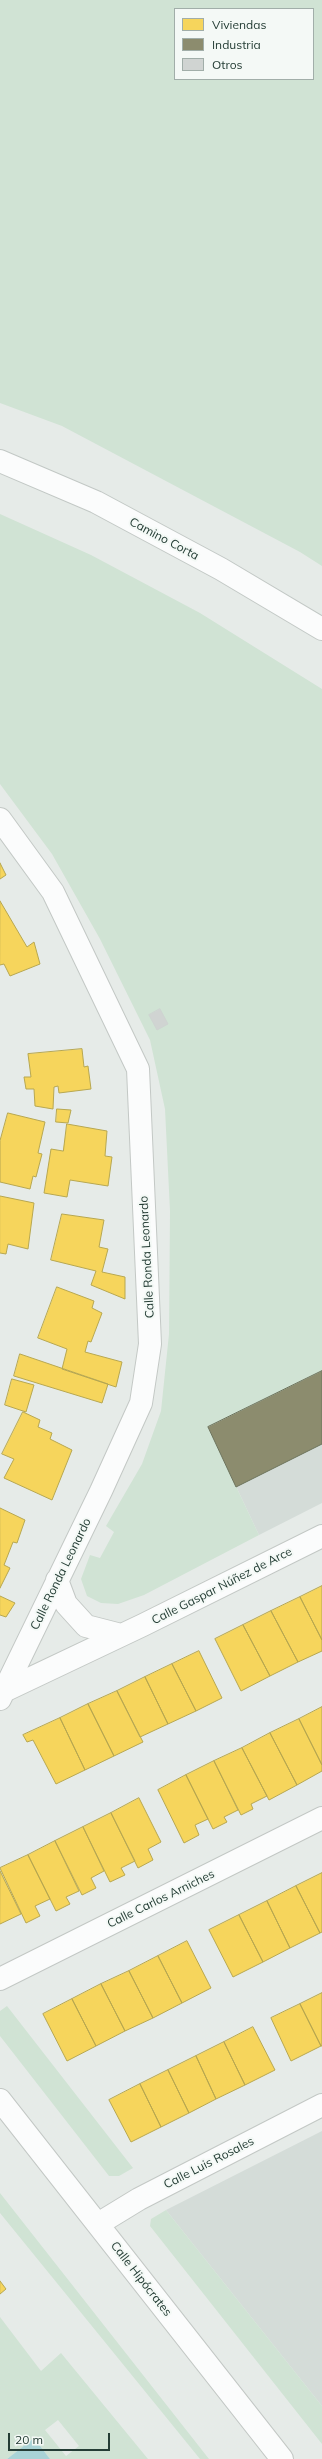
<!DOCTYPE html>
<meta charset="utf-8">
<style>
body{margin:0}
#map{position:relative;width:322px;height:2459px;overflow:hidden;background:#e6ebe8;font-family:Mulish,sans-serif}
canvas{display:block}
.legend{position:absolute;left:174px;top:8px;width:140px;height:72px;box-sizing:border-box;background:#f4f9f6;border:1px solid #a1aea9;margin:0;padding:5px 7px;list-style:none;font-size:12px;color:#243d35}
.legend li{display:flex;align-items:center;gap:8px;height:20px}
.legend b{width:20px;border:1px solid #a1aea9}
.scale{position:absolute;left:8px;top:2433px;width:102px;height:18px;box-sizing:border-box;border:2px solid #243d35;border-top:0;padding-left:5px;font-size:12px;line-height:14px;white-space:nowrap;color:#243d35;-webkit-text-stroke:3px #f4f9f6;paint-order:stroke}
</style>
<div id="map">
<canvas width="322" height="2459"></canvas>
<ul class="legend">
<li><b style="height:11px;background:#f6d55c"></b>Viviendas</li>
<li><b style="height:11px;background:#8c8c6e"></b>Industria</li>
<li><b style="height:11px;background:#d0d4d2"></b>Otros</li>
</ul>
<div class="scale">20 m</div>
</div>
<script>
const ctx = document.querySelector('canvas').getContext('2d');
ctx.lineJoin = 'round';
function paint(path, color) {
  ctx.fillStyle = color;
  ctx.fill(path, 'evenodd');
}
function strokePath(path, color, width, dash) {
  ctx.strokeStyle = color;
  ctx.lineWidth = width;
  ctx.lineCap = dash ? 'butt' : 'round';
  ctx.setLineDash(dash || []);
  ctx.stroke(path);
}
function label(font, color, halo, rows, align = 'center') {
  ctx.font = font + ' Mulish,sans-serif';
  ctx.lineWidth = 4;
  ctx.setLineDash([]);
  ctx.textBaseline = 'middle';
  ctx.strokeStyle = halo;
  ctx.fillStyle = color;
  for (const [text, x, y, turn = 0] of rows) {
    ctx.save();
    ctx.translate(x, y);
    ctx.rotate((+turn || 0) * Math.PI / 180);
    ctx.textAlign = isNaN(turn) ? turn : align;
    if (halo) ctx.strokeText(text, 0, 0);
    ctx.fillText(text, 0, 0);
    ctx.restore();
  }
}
const built = new Path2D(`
 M322,1371V1503L259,1535L208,1427Z
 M322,2131V2406L166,2210Z`);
const green = new Path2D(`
 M0,0H322V566L300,552L62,426L0,403ZM175,9H313V79H175Z
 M0,514L91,555L200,613L322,689V1371L208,1427L259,1535L144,1595L118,1604L101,1603L87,1596L81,1579L90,1555L100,1558L114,1532L106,1526L142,1464L161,1411L169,1334L170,1211L165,1109L150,1040L100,939L52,854L0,784Z
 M7,2006L133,2168L119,2176H109L0,2036V2011Z
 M0,2193L209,2459H200L0,2213Z
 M166,2210L322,2406V2444L150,2226L151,2219Z
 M0,2317L41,2371L61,2353L148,2459H50L34,2438L7,2459H0ZM58,2420L79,2446L66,2456L45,2430Z`);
const water = new Path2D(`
 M34,2438L50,2459H7Z`);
const homes = new Path2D(`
 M0,863L6,875L0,879Z
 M0,901L27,947L34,942L40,964L10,976L4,964L0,965Z
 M82,1049L84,1067L88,1066L91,1089L59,1093L58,1086L54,1087L53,1109L35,1106L34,1089H26L24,1077H31L28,1054Z
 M57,1109L71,1110L68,1123L56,1122Z
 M8,1113L45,1122L38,1153L42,1154L36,1177L33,1176L30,1189L0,1182V1141Z
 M67,1124L107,1131L105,1156L112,1157L108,1186L70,1180L67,1197L44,1193L51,1149L63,1151Z
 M0,1196L34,1203L28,1249L8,1244L6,1254L0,1253Z
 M62,1214L104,1220L99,1247L108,1249L102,1272L125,1277V1299L91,1285L96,1271L51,1260Z
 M57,1287L94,1301L92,1308L102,1313L91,1342L88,1341L85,1352L122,1362L116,1387L62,1369L67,1349L38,1338Z
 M20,1354L108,1384L102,1403L14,1376Z
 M12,1379L34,1385L26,1412L5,1405Z
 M23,1412L40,1420L38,1427L52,1433L50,1439L72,1450L52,1500L4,1478L14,1459L2,1454Z
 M0,1508L25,1520L17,1543L13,1542L4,1565L10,1568L0,1588Z
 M322,1586V1640L300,1597Z
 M0,1596L15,1603L6,1617L0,1615Z
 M300,1597L322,1640V1651L298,1662L271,1611Z
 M271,1611L298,1662L270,1676L243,1625Z
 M243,1625L270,1676L241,1691L215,1639Z
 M199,1651L222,1698L196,1711L172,1664Z
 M172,1664L196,1711L168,1724L145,1677Z
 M145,1677L168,1724L140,1737L117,1691Z
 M117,1691L143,1742L114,1756L88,1704Z
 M88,1704L114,1756L85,1770L60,1718Z
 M322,1707V1765L299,1719Z
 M60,1718L85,1770L56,1784L33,1740L27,1742L23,1735Z
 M299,1719L322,1765V1771L297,1785L270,1733Z
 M270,1733L297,1785L269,1800L242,1748Z
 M242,1748L267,1796L251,1804L253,1809L241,1815L214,1761Z
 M214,1761L238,1810L224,1817L227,1822L213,1829L186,1775Z
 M186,1775L208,1819L195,1825L199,1835L184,1843L158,1790Z
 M139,1798L161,1842L148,1849L153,1860L138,1868L111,1813Z
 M111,1813L135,1861L121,1868L125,1875L110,1882L83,1827Z
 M83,1827L104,1871L91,1878L96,1888L82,1895L55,1841Z
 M55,1841L79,1891L66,1897L70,1904L56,1911L28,1855Z
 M28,1855L50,1899L35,1906L40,1916L26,1923L0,1868Z
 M0,1871L21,1914L0,1924Z
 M322,1873V1932L320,1933L296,1886Z
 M296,1886L320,1933L290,1948L267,1901Z
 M267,1901L290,1948L263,1962L239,1915Z
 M239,1915L263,1962L233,1977L209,1930Z
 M187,1941L211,1988L182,2003L158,1956Z
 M158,1956L182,2003L153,2018L129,1971Z
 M129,1971L153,2018L125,2031L101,1984Z
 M101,1984L125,2031L96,2046L72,1999Z
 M322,1993V2046H321L300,2004Z
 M72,1999L96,2046L67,2061L43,2014Z
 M300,2004L321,2046L291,2061L271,2018Z
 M253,2027L275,2070L245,2085L224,2042Z
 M224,2042L245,2085L216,2099L196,2056Z
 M196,2056L216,2099L189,2113L168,2070Z
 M168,2070L189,2113L161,2127L140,2084Z
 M140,2084L161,2127L131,2142L109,2100Z
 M0,2281L6,2289L0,2294Z`);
const industry = new Path2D(`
 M322,1371V1444L236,1487L208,1427Z`);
const building = new Path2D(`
 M160,1009L168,1024L157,1030L149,1015Z`);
const street = new Path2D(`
 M0,819L53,892L138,1069L150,1344L141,1403L101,1491L0,1699
 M57,1580L66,1604L86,1626L121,1635
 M4,1691L143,1625L322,1536
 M0,1979L322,1818
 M0,2100L282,2459
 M98,2224L139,2199L322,2105`);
const secondary = new Path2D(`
 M0,461L96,502L221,569L322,629`);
const streetNames = [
 ["Camino Corta",164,539,28],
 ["Calle Ronda Leonardo",147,1257,-93],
 ["Calle Ronda Leonardo",61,1574,-64],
 ["Calle Gaspar Núñez de Arce",222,1586,-27],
 ["Calle Carlos Arniches",161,1899,-26],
 ["Calle Luis Rosales",209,2163,-27],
 ["Calle Hipócrates",141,2279,52]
];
paint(built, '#d4dcd8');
paint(green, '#d0e3d4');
paint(water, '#a9d3d6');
paint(homes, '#f6d55c');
strokePath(homes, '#b7a750', 1);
paint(industry, '#8c8c6e');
strokePath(industry, '#6d745d', 1);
paint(building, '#d0d4d2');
strokePath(building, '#ced4d1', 1);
strokePath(street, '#c3c8c5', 24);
strokePath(secondary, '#c2c8c5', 24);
strokePath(street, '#fbfcfc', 22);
strokePath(secondary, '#fbfcfc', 22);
label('12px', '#243d35', '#f4f9f6', streetNames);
</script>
